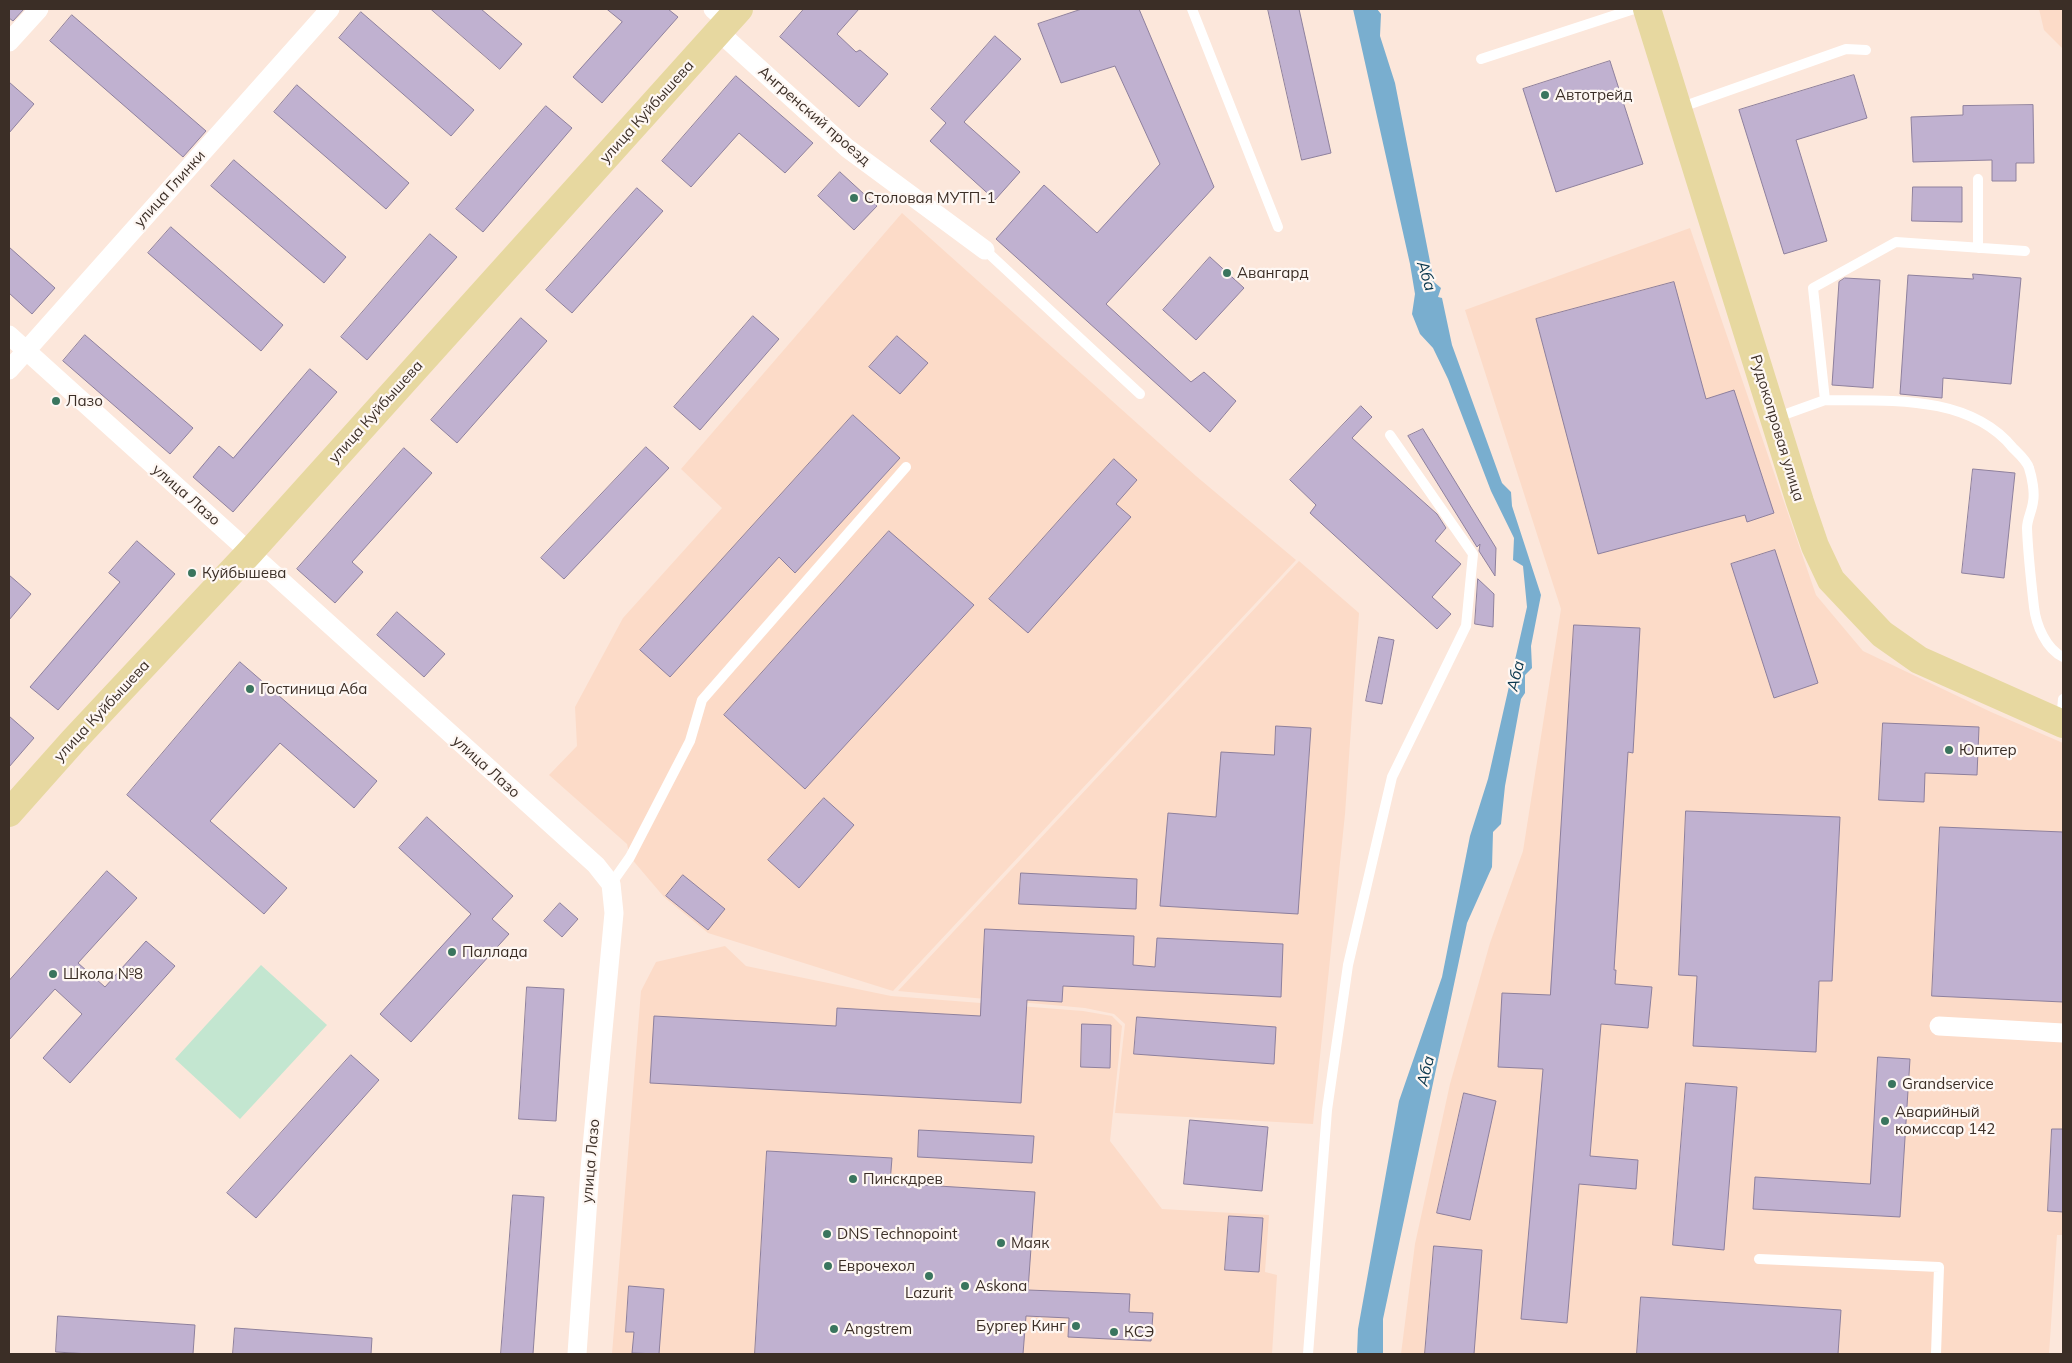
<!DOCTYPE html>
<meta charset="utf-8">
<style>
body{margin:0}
#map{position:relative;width:2072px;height:1363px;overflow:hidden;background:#fce7db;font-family:Mulish,sans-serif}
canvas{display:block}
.frame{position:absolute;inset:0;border:10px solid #3b2e26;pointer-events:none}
</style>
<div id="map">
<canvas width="2072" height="1363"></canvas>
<div class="frame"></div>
</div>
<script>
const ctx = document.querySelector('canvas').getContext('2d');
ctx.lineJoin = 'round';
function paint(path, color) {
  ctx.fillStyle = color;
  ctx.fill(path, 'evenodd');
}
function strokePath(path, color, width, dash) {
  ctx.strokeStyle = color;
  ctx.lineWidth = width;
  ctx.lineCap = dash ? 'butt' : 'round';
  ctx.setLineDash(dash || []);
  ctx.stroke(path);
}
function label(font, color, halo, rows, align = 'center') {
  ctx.font = font + ' Mulish,sans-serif';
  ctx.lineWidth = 4.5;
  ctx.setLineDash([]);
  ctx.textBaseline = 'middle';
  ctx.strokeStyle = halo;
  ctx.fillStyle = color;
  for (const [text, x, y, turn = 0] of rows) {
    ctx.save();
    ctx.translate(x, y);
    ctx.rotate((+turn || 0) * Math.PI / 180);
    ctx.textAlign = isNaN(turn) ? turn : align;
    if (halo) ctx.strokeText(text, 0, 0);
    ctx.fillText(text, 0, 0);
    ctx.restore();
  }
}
const built = new Path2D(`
 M2039,9H2063V49L2044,30Z
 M902,213L1196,476L1296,560L893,991L708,933L664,897L630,857L627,844L549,775L577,746L575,707L623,618L722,508L681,469Z
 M1690,228L1816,595L1863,651L1991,712L2063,743V1235H2057L2049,1354H1401L1415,1244L1450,1084L1490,943L1523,851L1561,609L1465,310Z
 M1299,561L1359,613L1345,814L1313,1124L1115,1113L1125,1024L1114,1014L1085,1008L898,991Z
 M725,946L746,966L891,996L1083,1011L1112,1016L1122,1026L1110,1141L1162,1209L1269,1215L1265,1272L1277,1275L1272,1354H612L641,991L656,962Z`);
const green = new Path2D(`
 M261,965L327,1025L240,1119L175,1059Z`);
const water = new Path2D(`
 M1353,9H1377L1381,14L1380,36L1395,83L1434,282L1441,288L1438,297L1442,298L1452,345L1502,483L1511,492L1512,506L1541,595L1531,646L1532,668L1525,675V693L1521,699L1505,786L1501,824L1493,832L1492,867L1467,923L1383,1319V1354H1357L1358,1329L1399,1101L1442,977L1470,836L1488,779L1527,607L1523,566L1513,560L1514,538L1491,491L1448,379L1433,348L1420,334L1412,314L1415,294L1410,264Z`);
const building = new Path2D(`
 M9,9H24L13,21L9,18Z
 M431,9H481L522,44L500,69Z
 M607,9H668L678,17L602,103L573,77L622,22Z
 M804,9H859L837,34L856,52L860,50L888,74L859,107L780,37Z
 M1082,9H1139L1214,187L1106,304L1191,382L1204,372L1236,401L1210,432L996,239L1044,185L1097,233L1160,164L1115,66L1061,83L1038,24Z
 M1268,9H1299L1331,153L1302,160Z
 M361,12L474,110L451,136L339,38Z
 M72,15L206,131L183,157L50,41Z
 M995,36L1021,59L964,122L1020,172L995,200L930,141L946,123L931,109Z
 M1610,61L1643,164L1556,192L1523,89Z
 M1854,75L1867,118L1796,140L1827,241L1784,254L1739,110Z
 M736,76L813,143L785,173L739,133L691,187L662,161Z
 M9,82L34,104L9,133Z
 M297,85L409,183L386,209L274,112Z
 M2033,105L2034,163H2016V181H1992V160L1913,162L1911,117L1963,115V106Z
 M546,106L572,128L483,232L456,209Z
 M234,160L346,257L324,283L211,186Z
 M840,172L877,206L854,230L818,196Z
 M1913,187H1962V222L1912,221Z
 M637,188L663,211L572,313L546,290Z
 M171,227L283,325L261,351L148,253Z
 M430,234L457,257L367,360L341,337Z
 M9,247L55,288L32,314L9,293Z
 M1210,257L1244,288L1196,340L1163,310Z
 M1973,274L2021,278L2011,384L1943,378L1942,398L1900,394L1908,275L1973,279Z
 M1845,278L1880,280L1873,388L1832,385L1839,282Z
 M1674,282L1706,399L1734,390L1774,513L1747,522L1745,515L1598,554L1536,319Z
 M753,316L779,339L700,430L674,407Z
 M521,318L547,341L457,443L431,420Z
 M85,335L193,428L170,454L63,361Z
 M897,336L928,363L900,394L869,367Z
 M310,369L337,392L233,512L193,477L219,446L233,458Z
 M1361,406L1372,417L1352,438L1437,514L1446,528L1435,541L1461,564L1432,597L1451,614L1437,629L1310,513L1316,505L1290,480Z
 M853,415L900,458L795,573L779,557L670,677L640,650Z
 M1423,429L1496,548L1495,576L1479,551L1480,544L1477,547L1408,436Z
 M646,447L669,468L564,579L541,558Z
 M404,448L432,473L352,562L363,572L335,603L297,569Z
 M1114,459L1137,480L1116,504L1131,517L1028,633L989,599Z
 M1973,469L2015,473L2004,578L1962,573Z
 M889,531L974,605L805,789L724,715Z
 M137,541L175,574L58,710L30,687L120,582L109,573Z
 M1775,550L1818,683L1774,698L1731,564Z
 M9,575L31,594L9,620Z
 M1478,579L1494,594L1493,627L1475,624Z
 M397,612L445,654L424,677L377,635Z
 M1574,625L1640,628L1633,753L1628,752L1614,970H1616L1615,984L1652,987L1648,1028L1601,1024L1590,1156L1638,1160L1636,1189L1579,1184L1567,1323L1521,1319L1543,1069L1498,1067L1502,993L1550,995Z
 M1379,637L1394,640L1382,704L1366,701Z
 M240,662L377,781L354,808L280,743L210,821L287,888L264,914L127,795Z
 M9,716L34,738L9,767Z
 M1883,723L1979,727L1977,775L1925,773L1924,802L1879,800Z
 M1276,726L1311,728L1298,914L1160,906L1168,813L1216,817L1221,752L1274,755Z
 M824,798L854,825L799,888L768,860Z
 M1686,811L1840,817L1832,981H1819L1816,1052L1693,1046L1697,976L1679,975Z
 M427,817L513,896L492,919L509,934L411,1042L380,1014L471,914L399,848Z
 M1940,827L2063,832V1002L1932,996Z
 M107,871L137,898L78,963L105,987L146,941L175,966L70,1083L43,1058L82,1014L55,989L9,1040V981Z
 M1021,873L1137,879L1136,909L1019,904Z
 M683,875L725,909L708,930L666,896Z
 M560,903L578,919L562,937L544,921Z
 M985,929L1134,936L1133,965L1155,967L1157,938L1283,944L1281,997L1063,986L1062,1002L1027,1000L1021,1103L650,1083L654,1016L836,1026L837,1008L980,1016Z
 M527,987L564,989L556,1121L519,1119Z
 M1137,1017L1276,1027L1274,1064L1134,1054Z
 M1082,1024L1111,1025L1110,1068L1081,1067Z
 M351,1055L379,1080L256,1218L227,1193Z
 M1878,1057L1910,1059L1900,1217L1753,1209L1755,1177L1870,1184Z
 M1686,1083L1737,1087L1724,1250L1673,1245Z
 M1464,1093L1496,1101L1470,1220L1437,1213Z
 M1190,1120L1268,1127L1262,1191L1184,1184Z
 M2052,1129H2063V1212L2048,1211Z
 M919,1130L1034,1136L1032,1163L918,1157Z
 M767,1151L892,1158L890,1183L1035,1192L1028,1290L1130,1294L1129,1312L1153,1313L1151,1341L1068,1337L1069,1318L1026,1316L1023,1354H755Z
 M513,1195L544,1197L533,1354H501Z
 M1229,1216L1263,1218L1259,1272L1225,1270Z
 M1434,1246L1482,1250L1474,1354H1425Z
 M629,1286L664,1289L659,1354L632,1353L634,1332H626Z
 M1641,1297L1841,1310L1838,1354H1637Z
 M58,1316L195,1325L193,1354H90L56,1352Z
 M235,1328L372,1338L371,1354H233Z`);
const service = new Path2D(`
 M1192,9L1278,227
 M1481,59L1634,9
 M1679,108L1846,49L1866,50
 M1978,179V248
 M985,250L1140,394
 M1825,400C1888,401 1969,394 2013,448C2018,453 2027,461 2029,468C2032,477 2035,493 2033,502C2032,511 2027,519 2027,528C2028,554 2031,581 2034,607C2036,625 2046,649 2063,657
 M1775,418L1825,400L1813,288L1896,242L2025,251
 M2061,721L2063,699
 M611,884L630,857L690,741L702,700L906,467
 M1759,1259L1939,1267L1936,1354
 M1308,1354L1327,1110L1348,965L1392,777L1466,626L1473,554L1390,435`);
const minor = new Path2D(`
 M713,9L728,22
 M719,32L847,148L985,250
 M9,42L39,9
 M9,335L596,865L611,884L614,913L590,1169L577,1354
 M9,370L330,9
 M1939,1026L2063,1033`);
const primary = new Path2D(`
 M1647,9L1800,502L1815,546L1831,580L1882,634L1919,660L2063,724
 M9,813L73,741L250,552L739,9`);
const markers = [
 [1545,95,5,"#3a755e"],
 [854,198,5,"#3a755e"],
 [1227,273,5,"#3a755e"],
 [56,401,5,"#3a755e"],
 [192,573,5,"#3a755e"],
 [250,689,5,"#3a755e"],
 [1949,750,5,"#3a755e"],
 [452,952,5,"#3a755e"],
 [53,974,5,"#3a755e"],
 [1892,1084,5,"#3a755e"],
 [1885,1121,5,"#3a755e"],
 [853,1179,5,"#3a755e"],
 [827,1234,5,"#3a755e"],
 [1001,1243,5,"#3a755e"],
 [828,1266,5,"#3a755e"],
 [929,1276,5,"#3a755e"],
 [965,1286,5,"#3a755e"],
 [1076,1326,5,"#3a755e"],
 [834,1329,5,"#3a755e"],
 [1114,1332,5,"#3a755e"]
];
const poiNames = [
 ["Автотрейд",1555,95],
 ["Столовая МУТП-1",864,198],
 ["Авангард",1237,273],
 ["Лазо",66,401],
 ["Куйбышева",202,573],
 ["Гостиница Аба",260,689],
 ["Юпитер",1959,750],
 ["Паллада",462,952],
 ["Школа №8",63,974],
 ["Grandservice",1902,1084],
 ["Аварийный",1895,1112],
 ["комиссар 142",1895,1129],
 ["Пинскдрев",863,1179],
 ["DNS Technopoint",837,1234],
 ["Маяк",1011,1243],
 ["Еврочехол",838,1266],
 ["Askona",975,1286],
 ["Lazurit",929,1293,"center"],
 ["Бургер Кинг",1066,1326,"right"],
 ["Angstrem",844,1329],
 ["КСЭ",1124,1332]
];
const streetNames = [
 ["улица Куйбышева",647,112,-48],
 ["Ангренский проезд",814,116,41],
 ["улица Глинки",170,189,-48],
 ["улица Куйбышева",376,412,-48],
 ["Рудокопровая улица",1777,428,73],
 ["улица Лазо",186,495,41],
 ["улица Куйбышева",102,711,-47],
 ["улица Лазо",486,767,42],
 ["улица Лазо",591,1161,-85]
];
const waterNames = [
 ["Аба",1426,276,72],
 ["Аба",1516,676,-77],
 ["Аба",1426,1071,-77]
];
paint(built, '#fcdbc8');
paint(green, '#c3e6d0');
paint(water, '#79aecf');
paint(building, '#c0b1d0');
strokePath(building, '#8e809d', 1);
strokePath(service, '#fff', 10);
strokePath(minor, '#fff', 19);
strokePath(primary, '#e7d8a0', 28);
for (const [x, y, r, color] of markers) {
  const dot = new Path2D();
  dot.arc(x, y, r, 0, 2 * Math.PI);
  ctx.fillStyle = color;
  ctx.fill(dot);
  strokePath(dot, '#fef7f3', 2);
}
label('15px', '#3b2e26', '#fef7f3', poiNames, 'left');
label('15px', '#3b2e26', '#fef7f3', streetNames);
label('italic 16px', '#0a384e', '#fef7f3', waterNames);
</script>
